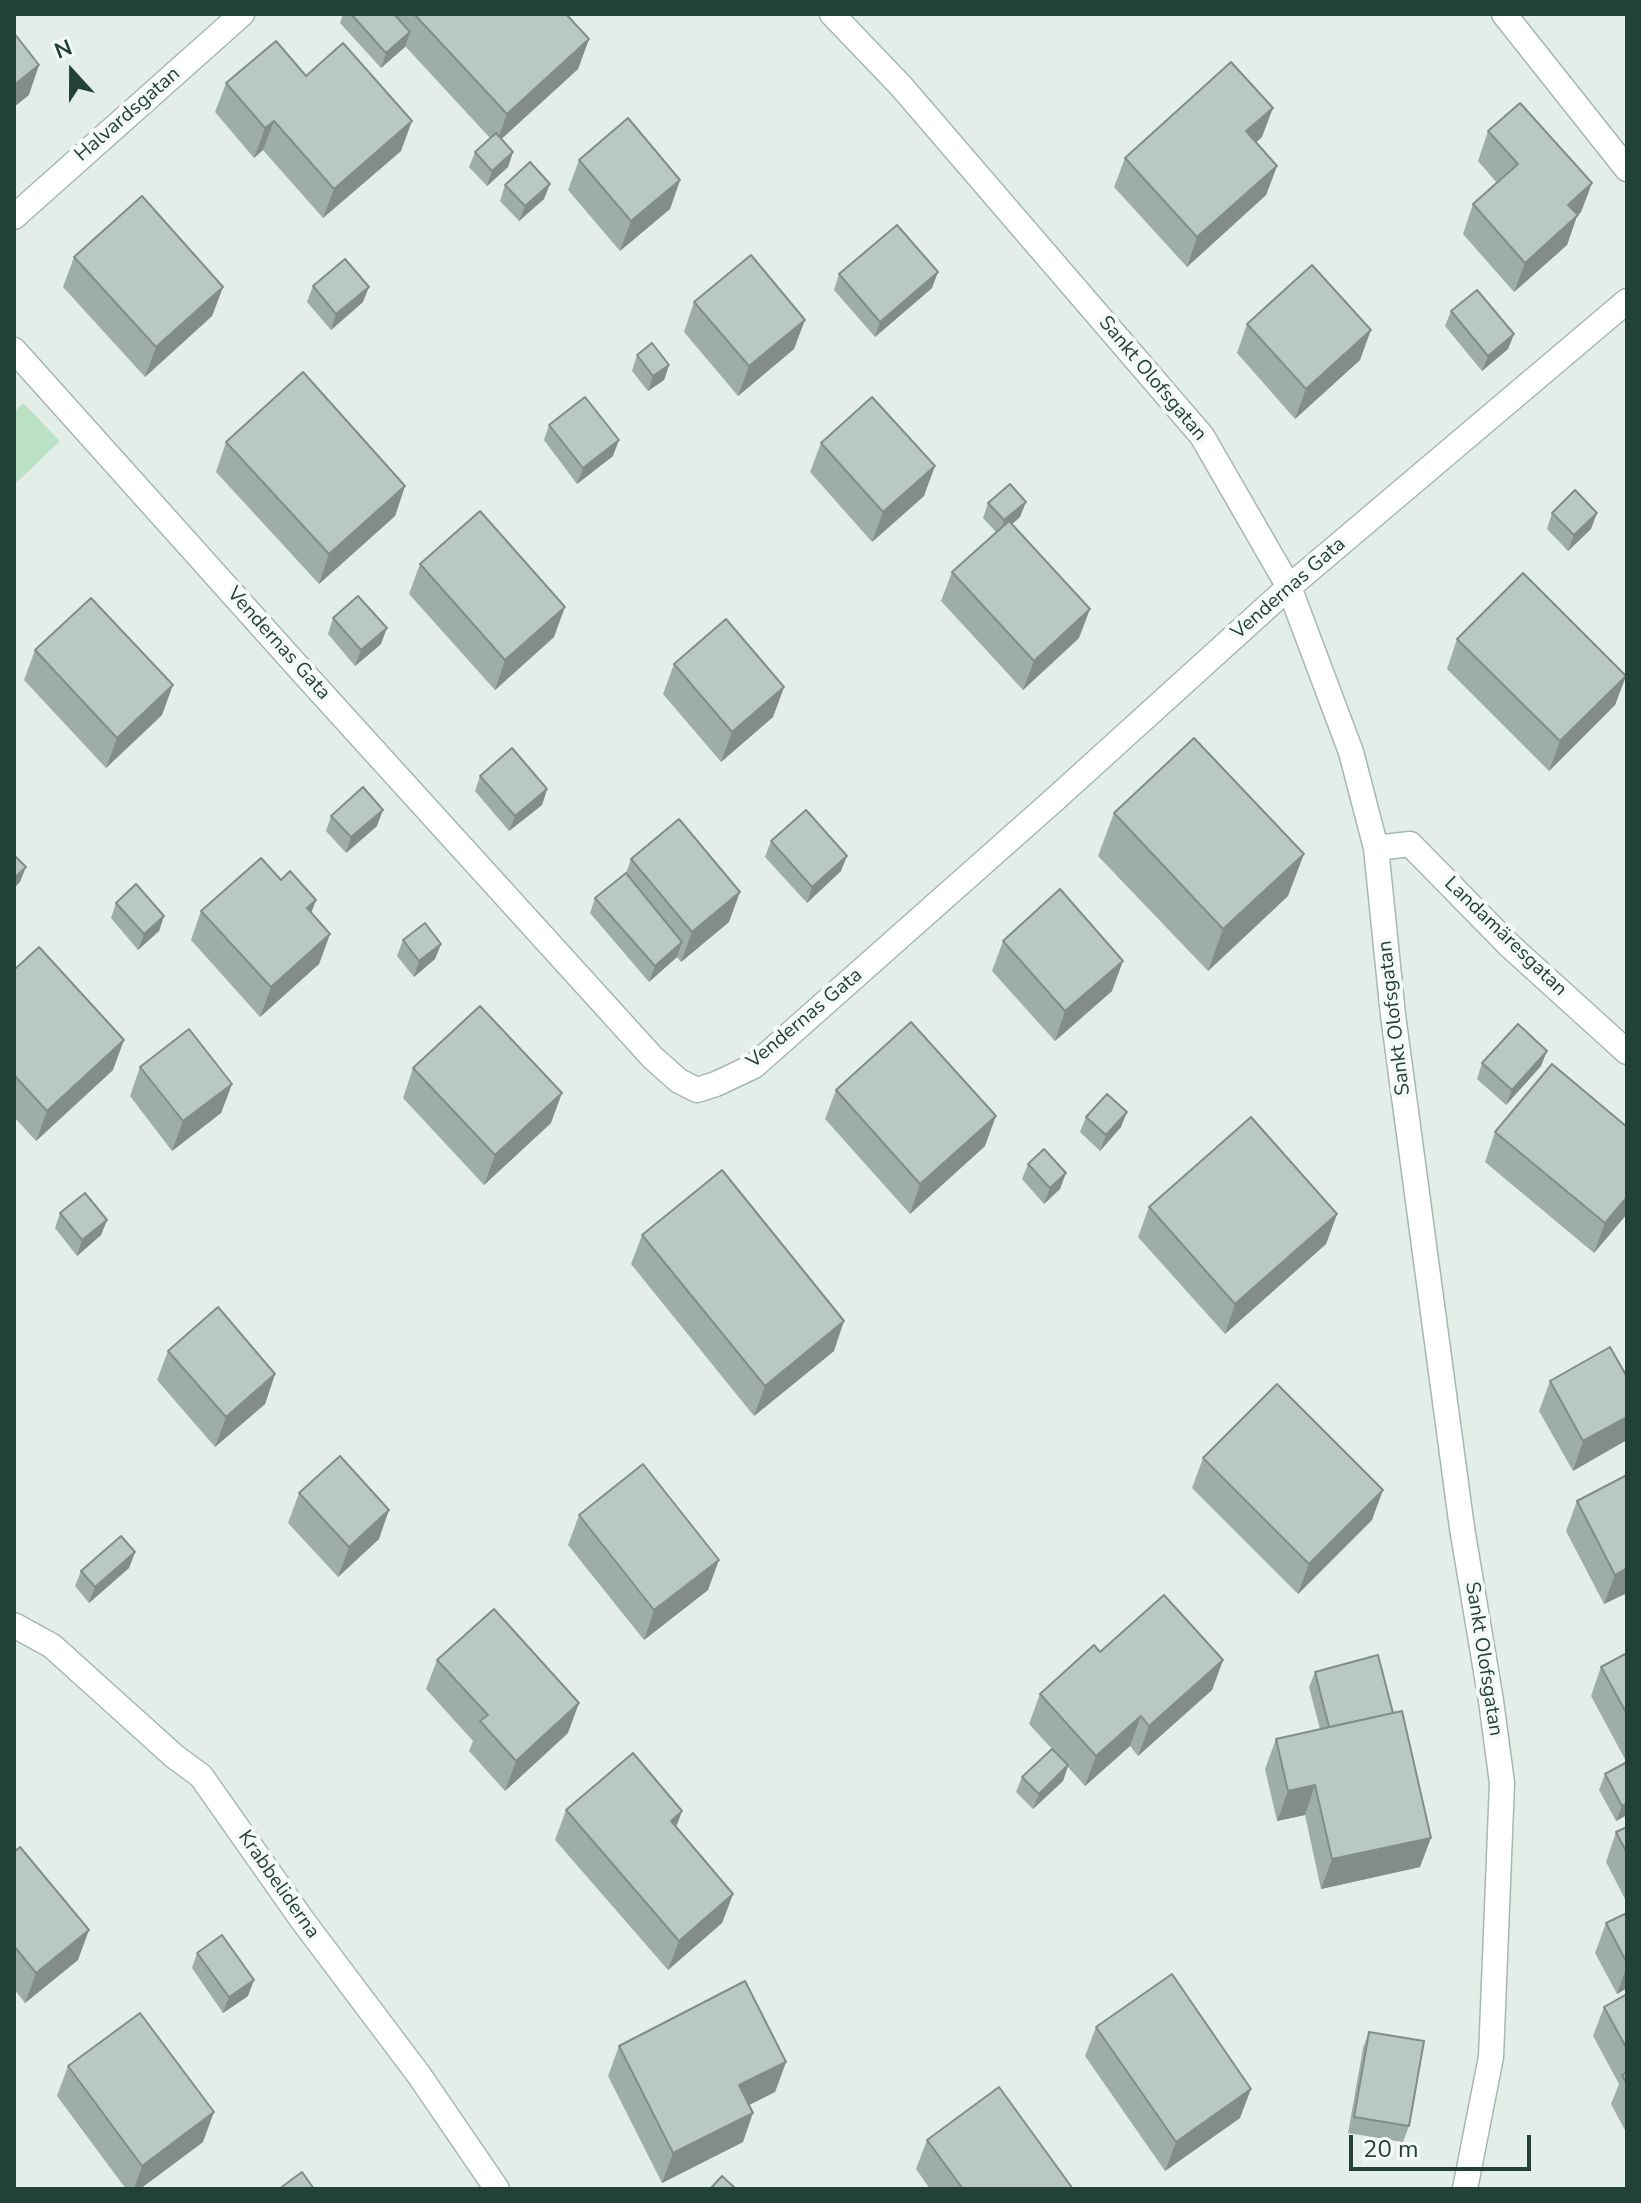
<!DOCTYPE html>
<meta charset="utf-8">
<style>
body{margin:0}
#map{position:relative;width:1641px;height:2203px;overflow:hidden;background:#e4eee9;font-family:"Nunito Sans",sans-serif}
canvas{display:block}
.frame{position:absolute;inset:0;border:16px solid #224139;pointer-events:none}
.north{position:absolute;left:32px;top:32px;width:80px;height:80px;-webkit-text-stroke:6px #f5faf7;paint-order:stroke;rotate:339deg;font-size:22px;font-weight:700;line-height:32px;text-align:center;color:#224139}
.north::after{content:'';display:block;margin:auto;width:28px;height:36px;background:#224139;clip-path:polygon(50% 0,100% 100%,50% 72%,0 100%)}
.scale{position:absolute;left:1349px;top:2135px;width:182px;height:36px;box-sizing:border-box;border:4px solid #224139;border-top:0;padding-left:10px;font-size:24px;line-height:28px;white-space:nowrap;color:#224139;-webkit-text-stroke:6px #f5faf7;paint-order:stroke}
</style>
<div id="map">
<canvas width="1641" height="2203"></canvas>
<div class="frame"></div>
<div class="north">N</div>
<div class="scale">20 m</div>
</div>
<script>
const ctx = document.querySelector('canvas').getContext('2d');
ctx.lineJoin = 'round';
function paint(path, color) {
  ctx.fillStyle = color;
  ctx.fill(path, 'evenodd');
}
function strokePath(path, color, width, dash) {
  ctx.strokeStyle = color;
  ctx.lineWidth = width;
  ctx.lineCap = dash ? 'butt' : 'round';
  ctx.setLineDash(dash || []);
  ctx.stroke(path);
}
function label(font, color, halo, rows, align = 'center') {
  ctx.font = font + ' "Nunito Sans",sans-serif';
  ctx.lineWidth = 8;
  ctx.setLineDash([]);
  ctx.textBaseline = 'middle';
  ctx.strokeStyle = halo;
  ctx.fillStyle = color;
  for (const [text, x, y, turn = 0] of rows) {
    ctx.save();
    ctx.translate(x, y);
    ctx.rotate((+turn || 0) * Math.PI / 180);
    ctx.textAlign = isNaN(turn) ? turn : align;
    if (halo) ctx.strokeText(text, 0, 0);
    ctx.fillText(text, 0, 0);
    ctx.restore();
  }
}
const green = new Path2D(`
 M23,403L60,441L14,485V412Z`);
const minor = new Path2D(`
 M832,14L901,86L1202,436L1289,587L1351,752L1376,848L1393,1015L1462,1528L1491,1701L1502,1783L1491,2057L1465,2189
 M1504,14L1627,169
 M14,217L242,14
 M14,350L308,678L653,1058L679,1081L697,1090L716,1084L754,1066L1054,800L1289,587L1627,301
 M1376,848L1410,844L1510,946L1627,1052
 M14,1625L52,1646L174,1756L201,1776L303,1921L419,2075L497,2189`);
const wall = new Path2D(`
 M343,14H566L589,39L578,69L501,139L513,152L508,167L487,186L469,167L475,152L490,138L405,46L381,68L340,23Z
 M306,76L401,151L323,218L263,150L254,158L215,112L226,83Z
 M1488,131L1592,183L1581,212L1577,216L1567,245L1514,292L1463,234L1473,204L1497,183L1478,161Z
 M1262,137L1256,142L1277,166L1266,195L1187,267L1114,187L1125,158Z
 M579,160L680,180L670,209L620,251L568,190Z
 M505,185L544,199L519,221L500,201Z
 M74,257L223,287L212,316L145,377L63,287Z
 M839,274L932,288L875,337L834,290Z
 M313,286L363,302L331,330L307,302Z
 M694,302L794,349L738,396L684,332Z
 M1451,311L1514,334L1508,349L1482,371L1445,326Z
 M1247,324L1360,360L1295,419L1237,353Z
 M637,355L669,365L664,380L648,391L632,371Z
 M549,425L613,456L577,484L544,440Z
 M226,442L405,486L395,516L319,584L216,472Z
 M821,443L924,496L872,542L810,472Z
 M988,503L1020,517L1012,524L1079,638L1023,690L941,601L952,572L996,532L983,518Z
 M1552,513L1591,529L1568,551L1547,529Z
 M420,564L554,637L495,690L409,594Z
 M333,618L381,644L355,666L328,634Z
 M1457,639L1626,676L1615,705L1549,771L1447,669Z
 M35,650L162,715L106,768L24,680Z
 M674,664L784,687L773,717L721,762L663,694Z
 M480,776L547,789L542,805L509,831L475,791Z
 M1114,813L1288,896L1208,971L1098,856Z
 M331,816L377,826L346,853L326,831Z
 M771,841L841,871L807,903L765,857Z
 M631,859L729,922L681,962L677,957L649,982L590,913L595,898L626,873Z
 M281,880L316,900L311,913L330,934L319,964L260,1017L191,940L201,911Z
 M116,903L164,916L159,931L138,950L111,918Z
 M403,940L441,944L435,959L414,977L397,956Z
 M1003,941L1112,991L1055,1041L992,971Z
 M14,970L113,1070L36,1141L14,1117Z
 M1482,1063L1541,1066L1506,1105L1477,1079Z
 M140,1067L232,1084L221,1113L172,1151L130,1096Z
 M413,1068L551,1123L484,1185L403,1098Z
 M836,1090L985,1146L910,1214L825,1119Z
 M1086,1117L1121,1127L1100,1151L1080,1132Z
 M1627,1127V1214L1594,1253L1485,1162L1495,1132Z
 M1028,1164L1060,1189L1044,1204L1022,1179Z
 M1149,1207L1337,1214L1326,1244L1225,1334L1138,1237Z
 M60,1213L107,1220L101,1235L77,1256L55,1228Z
 M642,1235L834,1351L754,1416L631,1264Z
 M168,1351L275,1374L265,1404L215,1447L157,1380Z
 M1627,1377L1573,1471L1539,1411L1550,1381Z
 M1203,1458L1372,1520L1298,1594L1192,1488Z
 M1627,1475V1593L1604,1604L1566,1531L1577,1501Z
 M299,1493L379,1539L338,1577L288,1523Z
 M579,1515L708,1590L644,1640L568,1545Z
 M135,1552L129,1568L89,1603L75,1586L81,1571Z
 M1100,1652L1223,1660L1212,1690L1138,1756L1130,1746L1085,1786L1068,1767L1063,1781L1033,1809L1016,1792L1022,1777L1052,1749L1029,1724L1040,1694Z
 M1627,1653V1815L1616,1821L1599,1790L1605,1774L1627,1763L1591,1696L1601,1667Z
 M437,1660L568,1733L505,1791L469,1751L473,1741L426,1689Z
 M1315,1672L1420,1867L1321,1889L1305,1815L1277,1821L1265,1769L1276,1739L1320,1729L1309,1687Z
 M566,1810L682,1811L676,1827L733,1894L722,1923L668,1970L555,1840Z
 M1627,1827V1903L1606,1862L1616,1832Z
 M14,1852L78,1960L25,2003L14,1989Z
 M1627,1913V1988L1617,1994L1595,1953L1606,1923Z
 M197,1953L248,1996L223,2013L192,1968Z
 M1627,1994V2134L1611,2104L1619,2084L1593,2036L1604,2007Z
 M1096,2027L1240,2118L1165,2171L1085,2056Z
 M1369,2032L1409,2126L1403,2142L1348,2133L1363,2048Z
 M619,2046L786,2062L775,2092L749,2105L743,2142L662,2183L608,2076Z
 M68,2066L203,2142L140,2189H126L57,2096Z
 M927,2140L1073,2189H930L916,2169Z`);
const shadedWall = new Path2D(`
 M410,32L405,47L381,68L386,53Z
 M589,39L578,69L496,144L507,114Z
 M39,65L29,95L14,107V85Z
 M1273,108L1262,137L1235,161L1246,131Z
 M274,121L263,150L254,158L265,128Z
 M412,121L401,151L323,218L334,189Z
 M513,152L508,167L487,186L492,171Z
 M1277,166L1266,195L1187,267L1197,237Z
 M680,180L670,209L620,251L631,221Z
 M1592,183L1581,212L1577,216L1567,245L1514,292L1525,263L1568,205Z
 M550,184L544,199L519,221L525,206Z
 M938,272L932,288L875,337L880,322Z
 M223,287L212,316L145,377L156,347Z
 M369,287L363,302L331,330L336,314Z
 M805,320L794,349L738,396L749,366Z
 M1371,330L1360,360L1295,419L1306,389Z
 M1514,334L1508,349L1482,371L1488,356Z
 M669,365L664,380L648,391L653,376Z
 M619,440L613,456L577,484L583,468Z
 M935,466L924,496L872,542L883,512Z
 M405,486L395,516L319,584L329,554Z
 M1026,502L1020,517L999,536L1004,520Z
 M1597,513L1591,529L1568,551L1574,535Z
 M565,607L554,637L495,690L505,660Z
 M1090,609L1079,638L1023,690L1034,661Z
 M387,628L381,644L355,666L361,650Z
 M1626,676L1615,705L1549,771L1560,741Z
 M173,685L162,715L106,768L117,738Z
 M784,687L773,717L721,762L732,732Z
 M547,789L542,805L509,831L515,816Z
 M383,810L377,826L346,853L351,837Z
 M1304,854L1288,896L1208,971L1223,929Z
 M847,856L841,871L807,903L812,887Z
 M26,867L20,882L14,888V878Z
 M740,892L729,922L681,962L692,932Z
 M316,900L305,929L307,908Z
 M164,916L159,931L138,950L144,934Z
 M330,934L319,964L260,1017L271,987Z
 M682,942L677,957L649,982L655,966Z
 M441,944L435,959L414,977L419,961Z
 M1123,961L1112,991L1055,1041L1065,1011Z
 M124,1040L113,1070L36,1141L47,1111Z
 M1547,1051L1541,1066L1506,1105L1512,1090Z
 M232,1084L221,1113L172,1151L183,1121Z
 M562,1093L551,1123L484,1185L495,1155Z
 M1127,1112L1121,1127L1100,1151L1106,1135Z
 M996,1116L985,1146L910,1214L920,1184Z
 M1066,1173L1060,1189L1044,1204L1050,1188Z
 M1627,1197V1214L1594,1253L1605,1223Z
 M1337,1214L1326,1244L1225,1334L1235,1304Z
 M107,1220L101,1235L77,1256L82,1240Z
 M844,1321L834,1351L754,1416L765,1386Z
 M275,1374L265,1404L215,1447L226,1417Z
 M1627,1417V1440L1573,1471L1583,1441Z
 M1383,1490L1372,1520L1298,1594L1309,1564Z
 M389,1510L379,1539L338,1577L349,1547Z
 M135,1552L129,1568L89,1603L95,1587Z
 M719,1560L708,1590L644,1640L654,1610Z
 M1627,1568V1593L1604,1604L1615,1575Z
 M1223,1660L1212,1690L1138,1756L1149,1726Z
 M579,1703L568,1733L505,1791L516,1761Z
 M1141,1716L1130,1746L1085,1786L1096,1756Z
 M1068,1765L1063,1781L1033,1809L1039,1794Z
 M1315,1785L1305,1815L1277,1821L1288,1791Z
 M1627,1803V1815L1616,1821L1622,1806Z
 M682,1811L671,1841V1821Z
 M1431,1838L1420,1867L1321,1889L1332,1859Z
 M733,1894L722,1923L668,1970L679,1941Z
 M89,1930L78,1960L25,2003L36,1973Z
 M1627,1965V1988L1617,1994Z
 M254,1980L248,1996L223,2013L229,1997Z
 M786,2062L775,2092L729,2115L739,2085Z
 M1251,2089L1240,2118L1165,2171L1176,2142Z
 M214,2112L203,2142L140,2189H134L142,2166Z
 M753,2113L743,2142L662,2183L673,2153Z`);
const building = new Path2D(`
 M351,14H394L410,32L386,53Z
 M414,14H566L589,39L507,114Z
 M14,33L39,65L14,85Z
 M276,41L306,76L343,43L412,121L334,189L274,121L265,128L226,83Z
 M1231,62L1273,108L1246,131L1277,166L1197,237L1125,158Z
 M1520,103L1592,183L1568,205L1578,215L1525,263L1473,204L1518,164L1488,131Z
 M628,118L680,180L631,221L579,160Z
 M496,133L513,152L492,171L475,152Z
 M530,162L550,184L525,206L505,185Z
 M142,196L223,287L156,347L74,257Z
 M897,225L938,272L880,322L839,274Z
 M751,255L805,320L749,366L694,302Z
 M345,259L369,287L336,314L313,286Z
 M1312,265L1371,330L1306,389L1247,324Z
 M1477,290L1514,334L1488,356L1451,311Z
 M652,343L669,365L653,376L637,355Z
 M303,372L405,486L329,554L226,442Z
 M585,397L619,440L583,468L549,425Z
 M872,397L935,466L883,512L821,443Z
 M1010,484L1026,502L1004,520L988,503Z
 M1575,490L1597,513L1574,535L1552,513Z
 M480,511L565,607L505,660L420,564Z
 M1009,521L1090,609L1034,661L952,572Z
 M1523,573L1626,676L1560,741L1457,639Z
 M358,596L387,628L361,650L333,618Z
 M91,598L173,685L117,738L35,650Z
 M726,619L784,687L732,732L674,664Z
 M1194,738L1304,854L1223,929L1114,813Z
 M512,748L547,789L515,816L480,776Z
 M363,787L383,810L351,837L331,816Z
 M806,810L847,856L812,887L771,841Z
 M679,819L740,892L692,932L631,859Z
 M14,855L26,867L14,878Z
 M261,858L281,880L290,871L316,900L307,908L330,934L271,987L201,911Z
 M626,873L682,942L655,966L595,898Z
 M136,884L164,916L144,934L116,903Z
 M1060,889L1123,961L1065,1011L1003,941Z
 M425,923L441,944L419,961L403,940Z
 M39,947L124,1040L47,1111L14,1075V970Z
 M480,1006L562,1093L495,1155L413,1068Z
 M911,1022L996,1116L920,1184L836,1090Z
 M1518,1024L1547,1051L1512,1090L1482,1063Z
 M189,1029L232,1084L183,1121L140,1067Z
 M1552,1064L1627,1127V1197L1605,1223L1495,1132Z
 M1107,1094L1127,1112L1106,1135L1086,1117Z
 M1251,1117L1337,1214L1235,1304L1149,1207Z
 M1044,1149L1066,1173L1050,1188L1028,1164Z
 M722,1170L844,1321L765,1386L642,1235Z
 M85,1193L107,1220L82,1240L60,1213Z
 M218,1307L275,1374L226,1417L168,1351Z
 M1610,1347L1627,1377V1417L1583,1441L1550,1381Z
 M1277,1384L1383,1490L1309,1564L1203,1458Z
 M340,1456L389,1510L349,1547L299,1493Z
 M643,1464L719,1560L654,1610L579,1515Z
 M1627,1475V1568L1615,1575L1577,1501Z
 M121,1536L135,1552L95,1587L81,1571Z
 M1164,1595L1223,1660L1149,1726L1141,1716L1096,1756L1040,1694L1094,1645L1100,1652Z
 M494,1609L579,1703L516,1761L480,1721L488,1715L437,1660Z
 M1627,1653V1714L1601,1667Z
 M1378,1655L1393,1713L1329,1727L1315,1672Z
 M1402,1711L1431,1838L1332,1859L1315,1785L1288,1791L1276,1739Z
 M1052,1749L1068,1765L1039,1794L1022,1777Z
 M633,1753L682,1811L671,1821L733,1894L679,1941L566,1810Z
 M1627,1762V1803L1622,1806L1605,1774Z
 M1627,1827V1853L1616,1832Z
 M20,1847L89,1930L36,1973L14,1946V1852Z
 M1627,1913V1963L1606,1923Z
 M222,1935L254,1980L229,1997L197,1953Z
 M1172,1974L1251,2089L1176,2142L1096,2027Z
 M745,1981L786,2062L739,2085L753,2113L673,2153L619,2046Z
 M1627,1994V2049L1604,2007Z
 M140,2013L214,2112L142,2166L68,2066Z
 M1369,2032L1424,2041L1409,2126L1354,2117Z
 M1627,2072V2084L1622,2075Z
 M999,2087L1073,2189H963L927,2140Z
 M302,2172L314,2189H279Z
 M722,2176L736,2189H710Z`);
const streetNames = [
 ["Halvardsgatan",128,115,-41],
 ["Sankt Olofsgatan",1152,379,50],
 ["Vendernas Gata",1289,589,-41],
 ["Vendernas Gata",278,644,48],
 ["Landamäresgatan",1505,937,44],
 ["Sankt Olofsgatan",1395,1018,-97],
 ["Vendernas Gata",805,1019,-40],
 ["Sankt Olofsgatan",1483,1659,81],
 ["Krabbeliderna",278,1885,55]
];
paint(green, '#bbe1c5');
strokePath(minor, '#a6b7b1', 27);
strokePath(minor, '#fff', 24);
paint(wall, '#9fada7');
paint(shadedWall, '#828d88');
paint(building, '#b9c9c2');
strokePath(building, '#828d88', 2);
label('20px', '#224139', '#f5faf7', streetNames);
</script>
